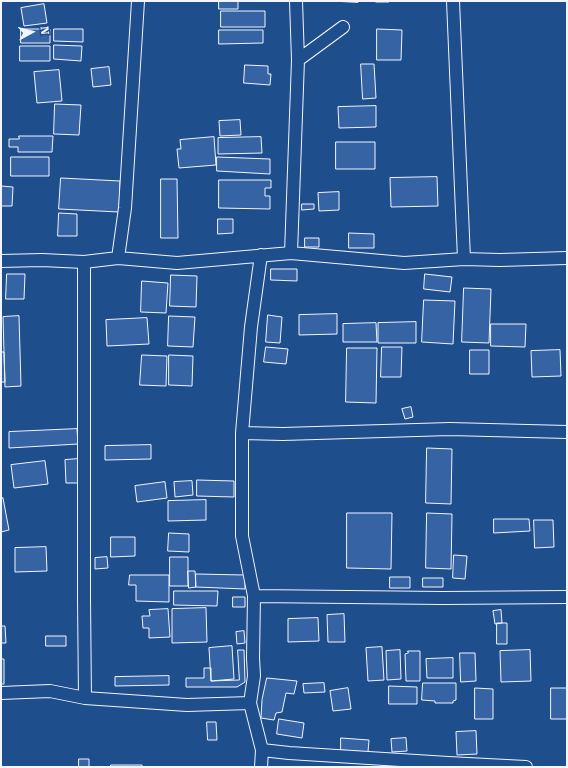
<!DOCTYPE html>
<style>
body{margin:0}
#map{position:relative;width:568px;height:768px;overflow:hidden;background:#1f4e8c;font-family:"Roboto Serif",serif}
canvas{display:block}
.frame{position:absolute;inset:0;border:2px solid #f2f6ff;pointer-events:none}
.north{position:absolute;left:12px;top:12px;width:40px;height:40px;-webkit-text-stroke:3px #1f4e8c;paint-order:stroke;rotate:83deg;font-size:11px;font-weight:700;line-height:16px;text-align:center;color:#f2f6ff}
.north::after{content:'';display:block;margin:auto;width:14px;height:18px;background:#f2f6ff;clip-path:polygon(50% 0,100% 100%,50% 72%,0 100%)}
</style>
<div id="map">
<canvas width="568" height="768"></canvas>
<div class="frame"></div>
<div class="north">N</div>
</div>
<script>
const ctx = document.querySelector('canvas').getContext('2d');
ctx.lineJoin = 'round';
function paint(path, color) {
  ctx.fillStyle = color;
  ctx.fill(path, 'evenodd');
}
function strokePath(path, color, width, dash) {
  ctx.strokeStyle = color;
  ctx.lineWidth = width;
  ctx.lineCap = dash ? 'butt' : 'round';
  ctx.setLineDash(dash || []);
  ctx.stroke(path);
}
const building = new Path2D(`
 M219,1H238V9H219Z
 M332,1H358V2Z
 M376,1H389V2H376Z
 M44,4L47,23L24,26L21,8Z
 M221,11H265V27H221Z
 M21,29H50V43H21Z
 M54,29H83V42L54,41Z
 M377,29L402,30L401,60H377Z
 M219,30H263V43L219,44Z
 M54,45L82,46L81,61L54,59Z
 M20,46H50V61H20Z
 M361,64H374L376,98L363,99Z
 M245,65L268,66V74H271L270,85L244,83Z
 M109,67L111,85L93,87L91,69Z
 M59,70L62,101L37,103L34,72Z
 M55,104L81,105L79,135L54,134Z
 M376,106V127L339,128L338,107Z
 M240,120L241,135L220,136L219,121Z
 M19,136H53L52,152H18V147H9V139H19Z
 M214,137L216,165L179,168L177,149H181L180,140Z
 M261,137L262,153L218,154V138Z
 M336,142H375V169H336Z
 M11,157H49V176H11Z
 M217,157L270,159V174L217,171Z
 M437,177L438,206L391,207L390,178Z
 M61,178L120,181L119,212L59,209Z
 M161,179H177L178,238H161Z
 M219,180H271V188H265V196H270V209L219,208Z
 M1,186L13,187L12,206H1Z
 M339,192V210L319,211L318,193Z
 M302,204H314V209L302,210Z
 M59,213L77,214V236H58Z
 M218,219H233V233L218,234Z
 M349,233L374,234V248H349Z
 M305,238H319V247H305Z
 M271,269H297V281L271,280Z
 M7,274H25L24,299H6Z
 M425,274L452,277L450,292L424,289Z
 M171,275L197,276L196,307L170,306Z
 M142,281L168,283L166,313L141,312Z
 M464,288L491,289L489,343L462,342Z
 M424,300L455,301L453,344L422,342Z
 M337,314V334L299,335V315Z
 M268,315L282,317L280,343L266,342Z
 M19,316L21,386L5,387L3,317Z
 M169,316L195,317L193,347L168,346Z
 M147,318L149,344L107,346L106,320Z
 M416,322V343H378V323Z
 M376,323L377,342H343V324Z
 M491,324H526L525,347L491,346Z
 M266,347L288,349L286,364L264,362Z
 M382,347H402L401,377H381Z
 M347,348H377L376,403L346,402Z
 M470,350H489V374H470Z
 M560,350L561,376L532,377L531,351Z
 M1,352H4L5,382H1Z
 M142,355L167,356L166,386L140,385Z
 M169,355L193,356L192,386L169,385Z
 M411,407L413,417L405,419L402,409Z
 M77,429L78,444L9,448V432Z
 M151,445V459L105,460V446Z
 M427,448L452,449L451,504L426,503Z
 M78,459L79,483H66L65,460Z
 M45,461L48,484L14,488L11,465Z
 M197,480L234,481V497L197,496Z
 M192,481L193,495L175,497L174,482Z
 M165,482L167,498L137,502L135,486Z
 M3,498L9,530L1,532V499Z
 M206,500V520L168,521V501Z
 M347,513H392L391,569L347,568Z
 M427,513L452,514L451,569L426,568Z
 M494,519H529L530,531L494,533Z
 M534,520H553L554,547L535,548Z
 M169,533L189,534V552L168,551Z
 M111,537H135V556L111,557Z
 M46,547L47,571L15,572V548Z
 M454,555L467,556L465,579L453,578Z
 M107,557L108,568L95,569V558Z
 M170,557H188V586H170Z
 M188,571H195L196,587L189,588Z
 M196,574L245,575V589L196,587Z
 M130,575H169V602L136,601V585H129Z
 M390,577H410V588H390Z
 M423,578H443V587H423Z
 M174,591H218L217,606L174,605Z
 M233,597H245V607H233Z
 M206,608L207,642L172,643V609Z
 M168,609L170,637L149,638V628H143L142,616H150L149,610Z
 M501,610L502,623L495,624L493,611Z
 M344,614L345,642H328L327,615Z
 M318,618L319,641L288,642V619Z
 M497,623H507V644H497Z
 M1,626H5L6,643H1Z
 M244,631L245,643L237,644L236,632Z
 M46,636H66V646H46Z
 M232,646L234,679L211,681L209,648Z
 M382,647L384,680L368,681L366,648Z
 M238,650H244L245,682L237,687H186V678H204V668H211V681L239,680Z
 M400,650L401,679L387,680L386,651Z
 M530,650L531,681L501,682L500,651Z
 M408,651H420V681H406L405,654L408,653Z
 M460,653H475L476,681L461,682Z
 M453,658V678H427L426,659Z
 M1,659H4V684H1Z
 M169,676V685L115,686V677Z
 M267,678L297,681L294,694L286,693L282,712L276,713L274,720L261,718L262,700Z
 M324,683L325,692L304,693L303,684Z
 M423,683H456V700L453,701V703H435V701L422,700Z
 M389,686L417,687V704H389Z
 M348,688L351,709L333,711L330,691Z
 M475,688L493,689V719H475Z
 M551,688H567V719H551Z
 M279,719L304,723L302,738L277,734Z
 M207,722H216L217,740H208Z
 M476,731L477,754L457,755L456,732Z
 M341,738L369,740L368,752L341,750Z
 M406,738L407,751L392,752L391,739Z
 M79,759H89V767H79Z
 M111,765H142V767H111Z`);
const street = new Path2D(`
 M453,1L464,259
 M298,60L343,27
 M291,253L298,60L296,1
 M118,258L125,208L138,1
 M1,261L42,260L84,262L118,258L177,263L291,253L404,263L464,259L500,260L567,258
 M84,262V599L85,698
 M242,433L283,434L450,429L567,432
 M254,596L443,598L567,597
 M1,693L50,691L85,698L187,705L250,703
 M262,750L289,753L448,763L526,767
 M261,767L262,750L250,703L254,676L253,658L254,596L242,536V433L251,327L261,255`);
paint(building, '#3563a3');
strokePath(building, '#f2f6ff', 1);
strokePath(street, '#f2f6ff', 14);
strokePath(street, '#1f4e8c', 12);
</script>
